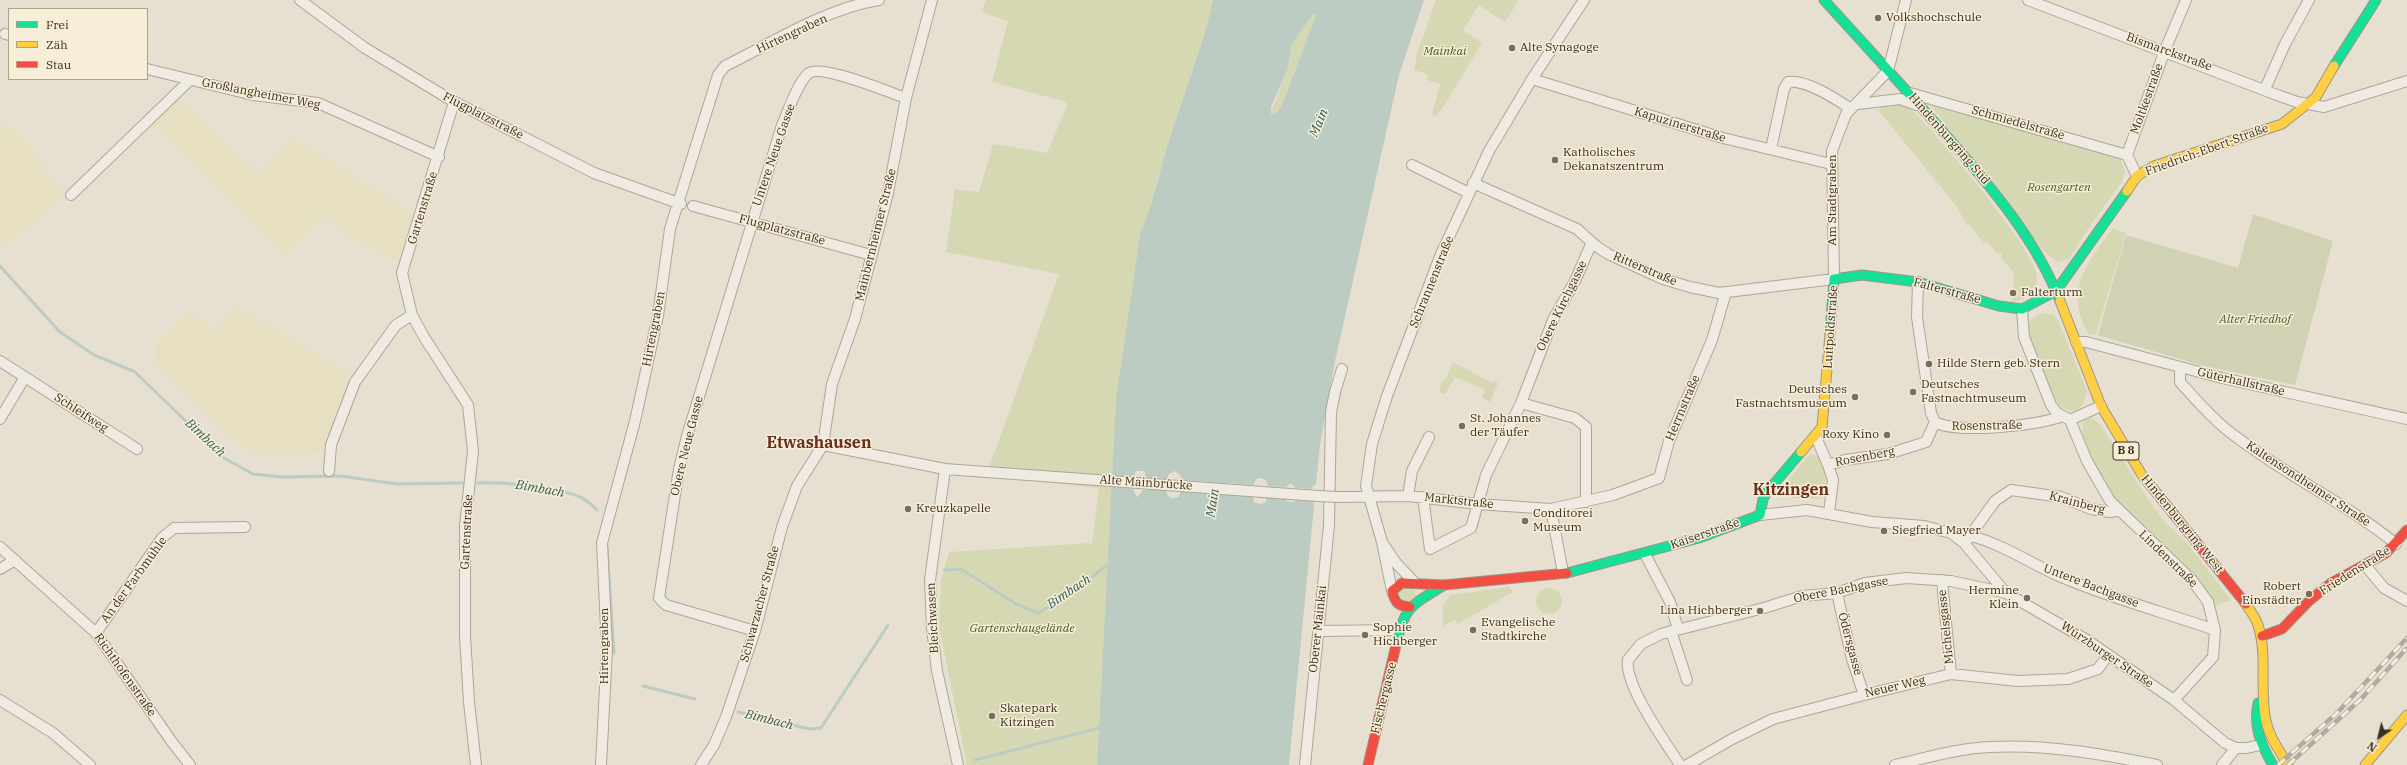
<!DOCTYPE html>
<meta charset="utf-8">
<style>
body{margin:0}
#map{position:relative;width:2407px;height:765px;overflow:hidden;background:#e7e0d1;font-family:"IBM Plex Serif",serif}
canvas{display:block}
.legend{position:absolute;left:8px;top:8px;width:140px;height:72px;box-sizing:border-box;background:#f7eed8;border:1px solid #ada18e;margin:0;padding:5px 7px;list-style:none;font-size:12px;color:#3d2e20}
.legend li{display:flex;align-items:center;gap:8px;height:20px}
.legend b{width:20px;border:1px solid #ada18e}
.north{position:absolute;left:2359px;top:717px;width:40px;height:40px;-webkit-text-stroke:3px #f7eed8;paint-order:stroke;rotate:215deg;font-size:11px;font-weight:700;line-height:16px;text-align:center;color:#3d2e20}
.north::after{content:'';display:block;margin:auto;width:14px;height:18px;background:#3d2e20;clip-path:polygon(50% 0,100% 100%,50% 72%,0 100%)}
</style>
<div id="map">
<canvas width="2407" height="765"></canvas>
<ul class="legend">
<li><b style="height:5px;background:#16e098"></b>Frei</li>
<li><b style="height:5px;background:#ffcf43"></b>Zäh</li>
<li><b style="height:5px;background:#f24e42"></b>Stau</li>
</ul>
<div class="north">N</div>
</div>
<script>
const ctx = document.querySelector('canvas').getContext('2d');
ctx.lineJoin = 'round';
function paint(path, color) {
  ctx.fillStyle = color;
  ctx.fill(path, 'evenodd');
}
function strokePath(path, color, width, dash) {
  ctx.strokeStyle = color;
  ctx.lineWidth = width;
  ctx.lineCap = dash ? 'butt' : 'round';
  ctx.setLineDash(dash || []);
  ctx.stroke(path);
}
function label(font, color, halo, rows, align = 'center') {
  ctx.font = font + ' "IBM Plex Serif",serif';
  ctx.lineWidth = 3;
  ctx.setLineDash([]);
  ctx.textBaseline = 'middle';
  ctx.strokeStyle = halo;
  ctx.fillStyle = color;
  for (const [text, x, y, turn = 0] of rows) {
    ctx.save();
    ctx.translate(x, y);
    ctx.rotate((+turn || 0) * Math.PI / 180);
    ctx.textAlign = isNaN(turn) ? turn : align;
    if (halo) ctx.strokeText(text, 0, 0);
    ctx.fillText(text, 0, 0);
    ctx.restore();
  }
}
const farmland = new Path2D(`
 M174,95L260,173L291,137L413,212L398,261L365,246L320,216L285,258L148,120Z
 M0,121L30,145L65,196L3,247L0,244Z
 M239,307L352,376V380L335,414L329,437L322,449L307,455L273,457L255,454L241,446L220,429L154,360L156,344L189,311L215,330Z`);
const green = new Path2D(`
 M986,0H1213C1202,50 1182,98 1167,147C1159,176 1152,206 1140,234L1116,399L1097,765H967L939,626L941,581L949,552L1092,543L1099,488L986,476L1059,274L946,252L955,189L979,192L993,144L1047,153L1067,106L1066,102L992,82L1008,21L982,12Z
 M1436,0H1519L1505,22L1479,5L1463,30L1482,43L1442,109L1435,117L1432,114L1440,84L1427,80L1428,74L1414,70L1417,54Z
 M1314,13L1316,15L1287,92L1279,110L1270,115L1287,71L1292,44Z
 M1893,102C1900,104 1907,105 1912,110C1935,132 2036,250 2037,277C2037,291 2024,301 2011,302V299L2018,297L2019,292L2013,287L2014,273L2001,258L2002,254L1996,252L1987,241L1984,243L1969,224L1967,226L1957,207L1879,111L1883,103Z
 M1935,105L2119,157L2125,171L2122,182L2092,223L2069,259L2057,262L2045,252L1932,107Z
 M2113,228L2126,233L2096,334L2089,335C2064,289 2085,266 2113,228Z
 M2044,313L2052,314L2058,320L2087,391L2083,405L2075,411L2067,410L2059,406C2053,395 2027,343 2027,332C2027,322 2034,315 2044,313Z
 M1453,362L1492,383L1494,381L1498,383L1490,402L1482,398L1485,390L1455,377L1445,394L1440,393L1441,381L1445,380Z
 M2091,418L2100,424L2150,502L2164,521L2187,543L2231,600L2213,607C2200,589 2188,570 2172,553C2154,534 2133,518 2115,498C2106,488 2065,420 2091,418Z
 M1813,454L1818,456C1825,467 1828,483 1824,496L1820,499L1793,498L1785,489L1786,483L1808,456Z
 M1509,587L1513,592L1458,624L1455,619L1443,626V605L1451,595Z
 M1536 601a13 13 0 1 1 26 0a13 13 0 1 1-26 0Z
 M1414,589L1416,597L1406,604L1397,592L1398,590Z`);
const cemetery = new Path2D(`
 M2253,214L2333,241L2295,385L2204,366L2098,335L2126,235L2238,268Z`);
const water = new Path2D(`
 M1213,0H1424L1399,75L1335,361L1320,445L1316,484L1312,487L1314,506L1289,765H1097L1116,399L1140,234C1152,206 1159,176 1167,147C1182,98 1202,50 1213,0ZM1314,13L1316,15L1287,92L1279,110L1271,115V107L1287,71L1292,44ZM1136,471L1145,472L1143,490L1137,497L1133,488ZM1175,472L1181,478L1178,497L1173,498L1166,493L1168,476ZM1256,479H1264L1268,486L1265,503H1256L1254,502ZM1292,484L1295,488L1294,502L1286,501V487Z`);
const pier = new Path2D(`
 M1136,471H1145V478L1167,479L1169,474L1175,471L1180,475L1182,480L1254,485L1256,479L1261,478L1266,480L1268,486L1286,487L1291,483L1295,488L1314,489V500L1292,499L1293,487L1290,485L1288,488V498L1267,497L1265,503L1259,504L1254,502L1253,496L1181,491L1178,497L1173,498L1168,496L1166,490H1143L1137,497L1133,489L1109,486L1110,476L1134,477ZM1137,473H1143L1141,489L1138,493L1135,488ZM1173,474H1177L1179,480L1178,494L1173,496L1168,493L1170,477ZM1259,480L1266,484L1265,499L1262,502H1257L1255,499L1256,483Z`);
const stream = new Path2D(`
 M0,266L60,332L94,355L135,372L224,458L253,474L282,477L341,476L397,484L462,483
 M478,483C505,482 555,487 580,497C587,500 592,505 597,510
 M607,546L614,653
 M944,570L961,569L1016,604L1038,613L1065,598L1106,566H1110
 M643,686L695,699
 M738,712L809,729L821,728L888,625
 M975,760L1099,728`);
const street = new Path2D(`
 M300,0L365,48L451,100L594,173L681,204
 M2028,0L2277,95L2297,102L2324,107L2407,81
 M5,34L9,35
 M147,69L253,95L318,103L439,157
 M1532,79L1723,138L1831,164
 M2265,89L2285,44L2309,0
 M1910,93L2127,155
 M454,102L402,273L412,315L424,337L468,405L473,451L465,526V636L469,702L476,765
 M1858,104L1900,99L1917,105
 M1771,149L1784,89L1788,82C1806,79 1836,99 1851,109
 M1412,165L1469,193
 M2137,176L2127,155L2165,50L2186,0
 M1473,183L1577,229L1596,246L1608,254L1663,279L1690,287L1719,293L1834,279L1832,151L1846,114L1888,71L1906,0
 M71,195L190,80
 M693,206L871,255
 M1918,282L1917,317L1931,413L1935,422C1955,434 2040,426 2062,416
 M2022,309L2024,337L2051,405L2057,413L2070,420L2087,461L2110,501L2192,580L2208,602L2215,630L2213,657L2174,700
 M2076,342H2086L2222,378L2407,419
 M0,361L137,449
 M2180,367V382C2197,401 2217,424 2239,439C2289,477 2347,504 2396,544
 M1521,403L1575,418L1586,427V502
 M0,419L25,377
 M2070,420L2101,406
 M1816,437L1828,465L1833,480L1829,513
 M823,445L945,469L1318,496
 M1828,465L1845,460L1888,454L1926,442L1935,422
 M945,469L930,580L932,628L937,671L958,765
 M329,471L331,445L355,382L396,325L412,315
 M1408,496L1412,471L1429,437
 M1337,497L1408,496L1478,504L1551,509L1613,495L1659,478L1669,441L1712,340L1726,292
 M1423,497L1430,549L1471,528L1486,475L1521,403L1553,320L1575,281L1592,242
 M1551,509L1563,573
 M1760,515L1807,510L1872,522L1924,526L1951,533L1964,543L2006,593L2087,640L2174,700L2225,743L2236,748H2247L2260,745
 M1971,536C2002,544 2030,563 2059,576C2110,598 2163,612 2215,630
 M1967,540L1995,501L2011,490L2061,497L2091,509L2109,512L2119,511
 M1384,545L1396,563L1415,583
 M0,547L96,633L172,742L190,765
 M1645,554L1670,602L1678,629
 M2365,565L2384,588L2407,601
 M0,569L15,560
 M1942,580L1951,674
 M1392,591L1382,542L1366,486L1372,444L1387,396L1441,254L1489,151L1532,79L1584,0
 M1837,593L1852,659L1864,695
 M755,631L666,605L659,598L679,469L687,436L782,125C788,112 798,81 809,73C822,64 888,92 906,98
 M1318,631L1399,630
 M1671,631L1687,680
 M96,633L162,538L174,528L245,527
 M0,700L53,733L90,765
 M601,765L607,649L602,543L635,421L658,316L670,229L718,75L725,66C772,43 827,8 879,0
 M701,765L714,745L726,717L755,631L782,527L797,486L823,445L832,384L855,319L888,193L906,98L932,0
 M1305,765L1329,525L1331,412L1335,392L1342,369
 M1680,765C1666,743 1624,685 1628,660L1641,644L1661,634L1764,608L1802,596L1837,593L1865,583L1906,578L1951,581L2006,593
 M1687,765L1732,739L1773,719L1864,695L1951,674L2018,681L2068,679L2098,669L2108,655
 M1895,765C1926,758 1959,748 1990,747C2047,744 2101,754 2157,765
 M2222,765L2236,748`);
const fast = new Path2D(`
 M1824,0C1867,47 1910,94 1952,142C1994,191 2036,240 2060,301
 M2334,66L2376,0
 M1830,334L1834,279L1862,275L1918,282L1999,306L2022,309L2056,291L2127,191
 M1567,573L1699,538L1760,515L1763,499L1767,492L1801,452
 M1396,645C1405,605 1411,606 1444,585
 M2258,703C2253,727 2261,745 2273,765`);
const slow = new Path2D(`
 M2127,191L2137,176L2154,166L2282,124L2316,97L2334,66
 M2060,301L2101,406L2142,475L2172,512
 M1801,452L1822,427L1830,334
 M2246,604C2250,611 2256,618 2258,625C2268,656 2259,689 2266,721C2269,737 2280,751 2288,765
 M2365,765L2407,715`);
const jam = new Path2D(`
 M2172,512L2246,604
 M1410,607C1398,606 1395,603 1392,591L1402,583L1444,585L1567,573
 M2262,636L2282,629L2309,601L2331,583L2386,553L2407,530
 M1368,765L1396,645`);
const rail = new Path2D(`
 M2278,765L2336,714L2407,638
 M2288,765L2361,699L2406,649`);
const streetBridge = new Path2D(`
 M1318,496L1337,497`);
const markers = [
 [1878,18,4,"#786c5e"],
 [1512,48,4,"#786c5e"],
 [1555,160,4,"#786c5e"],
 [2013,293,4,"#786c5e"],
 [1929,364,4,"#786c5e"],
 [1913,392,4,"#786c5e"],
 [1855,397,4,"#786c5e"],
 [1462,426,4,"#786c5e"],
 [1887,435,4,"#786c5e"],
 [908,509,4,"#786c5e"],
 [1525,521,4,"#786c5e"],
 [1884,531,4,"#786c5e"],
 [2309,594,4,"#786c5e"],
 [2027,598,4,"#786c5e"],
 [1760,611,4,"#786c5e"],
 [1473,630,4,"#786c5e"],
 [1365,635,4,"#786c5e"],
 [992,716,4,"#786c5e"]
];
const shields = [
 [2126,451,26]
];
const shieldNames = [
 ["B 8",2126,451]
];
const poiNames = [
 ["Volkshochschule",1886,18],
 ["Alte Synagoge",1520,48],
 ["Katholisches",1563,153],
 ["Dekanatszentrum",1563,167],
 ["Falterturm",2021,293],
 ["Hilde Stern geb. Stern",1937,364],
 ["Deutsches",1921,385],
 ["Fastnachtmuseum",1921,399],
 ["Deutsches",1847,390,"right"],
 ["Fastnachtsmuseum",1847,404,"right"],
 ["St. Johannes",1470,419],
 ["der Täufer",1470,433],
 ["Roxy Kino",1879,435,"right"],
 ["Kreuzkapelle",916,509],
 ["Conditorei",1533,514],
 ["Museum",1533,528],
 ["Siegfried Mayer",1892,531],
 ["Robert",2301,587,"right"],
 ["Einstädter",2301,601,"right"],
 ["Hermine",2019,591,"right"],
 ["Klein",2019,605,"right"],
 ["Lina Hichberger",1752,611,"right"],
 ["Evangelische",1481,623],
 ["Stadtkirche",1481,637],
 ["Sophie",1373,628],
 ["Hichberger",1373,642],
 ["Skatepark",1000,709],
 ["Kitzingen",1000,723]
];
const streetNames = [
 ["Hirtengraben",792,34,-25],
 ["Bismarckstraße",2169,52,20],
 ["Großlangheimer Weg",261,94,11],
 ["Moltkestraße",2147,99,-70],
 ["Flugplatzstraße",483,116,27],
 ["Schmiedelstraße",2018,123,16],
 ["Kapuzinerstraße",1680,125,17],
 ["Hindenburgring Süd",1949,139,49],
 ["Friedrich-Ebert-Straße",2207,150,-20],
 ["Untere Neue Gasse",774,155,-71],
 ["Am Stadtgraben",1833,200,-90],
 ["Gartenstraße",423,208,-73],
 ["Flugplatzstraße",782,230,15],
 ["Mainbernheimer Straße",876,235,-76],
 ["Ritterstraße",1645,269,23],
 ["Schrannenstraße",1432,282,-68],
 ["Falterstraße",1947,291,15],
 ["Obere Kirchgasse",1562,306,-64],
 ["Luitpoldstraße",1831,327,-86],
 ["Hirtengraben",654,329,-79],
 ["Güterhallstraße",2241,382,13],
 ["Herrnstraße",1683,408,-67],
 ["Schleifweg",81,413,33],
 ["Rosenstraße",1987,426,-1],
 ["Obere Neue Gasse",687,446,-76],
 ["Rosenberg",1865,457,-11],
 ["Alte Mainbrücke",1146,483,4],
 ["Kaltensondheimer Straße",2308,484,33],
 ["Marktstraße",1459,501,6],
 ["Krainberg",2077,503,15],
 ["Hindenburgring West",2182,524,51],
 ["Gartenstraße",467,532,-87],
 ["Kaiserstraße",1705,534,-19],
 ["Lindenstraße",2168,559,44],
 ["Friedenstraße",2355,571,-32],
 ["An der Farbmühle",134,580,-54],
 ["Untere Bachgasse",2091,586,21],
 ["Obere Bachgasse",1841,590,-11],
 ["Schwarzacher Straße",760,604,-75],
 ["Bleichwasen",933,618,-93],
 ["Michelsgasse",1946,627,-96],
 ["Oberer Mainkai",1318,629,-84],
 ["Ödersgasse",1850,644,75],
 ["Hirtengraben",605,646,-90],
 ["Würzburger Straße",2107,655,34],
 ["Richthofenstraße",125,675,55],
 ["Neuer Weg",1895,687,-13],
 ["Fischergasse",1384,698,-76]
];
const parkNames = [
 ["Mainkai",1445,52],
 ["Rosengarten",2059,188],
 ["Alter Friedhof",2255,320],
 ["Gartenschaugelände",1022,629]
];
const waterNames = [
 ["Main",1319,123,-67],
 ["Bimbach",205,438,43],
 ["Bimbach",540,489,10],
 ["Main",1213,503,-81],
 ["Bimbach",1069,592,-34],
 ["Bimbach",769,720,14]
];
const districtNames = [
 ["Etwashausen",819,443],
 ["Kitzingen",1791,490]
];
paint(farmland, '#e6dfc2');
paint(green, '#d6d7b3');
paint(cemetery, '#d1d1b3');
paint(water, '#bcccc2');
paint(pier, '#e7e0d1');
strokePath(stream, '#bcccc2', 3);
strokePath(street, '#ada599', 12);
strokePath(fast, '#9c958a', 11);
strokePath(slow, '#9c958a', 11);
strokePath(jam, '#9c958a', 11);
strokePath(street, '#efebe3', 10);
strokePath(fast, '#16e098', 9);
strokePath(slow, '#ffcf43', 9);
strokePath(jam, '#f24e42', 9);
strokePath(rail, '#afaaa2', 4.5);
strokePath(rail, '#f7eed8', 3, [9]);
strokePath(streetBridge, '#ada599', 12, []);
strokePath(streetBridge, '#efebe3', 10);
for (const [x, y, r, color] of markers) {
  const dot = new Path2D();
  dot.arc(x, y, r, 0, 2 * Math.PI);
  ctx.fillStyle = color;
  ctx.fill(dot);
  strokePath(dot, '#f7eed8', 1.5);
}
for (const [x, y, w] of shields) {
  const box = new Path2D();
  box.roundRect(x - w / 2, y - 9, w, 18, 3);
  ctx.fillStyle = '#f7eed8';
  ctx.fill(box);
  strokePath(box, '#3d2e20', 1);
}
label('bold 11px', '#3d2e20', null, shieldNames);
label('12px', '#3d2e20', '#f7eed8', poiNames, 'left');
label('12px', '#3d2e20', '#f7eed8', streetNames);
label('italic 12px', '#4d5a26', '#f7eed8', parkNames);
label('italic 13px', '#2f5d5a', '#f7eed8', waterNames);
label('bold 16px', '#6b2e1e', '#f7eed8', districtNames);
</script>
